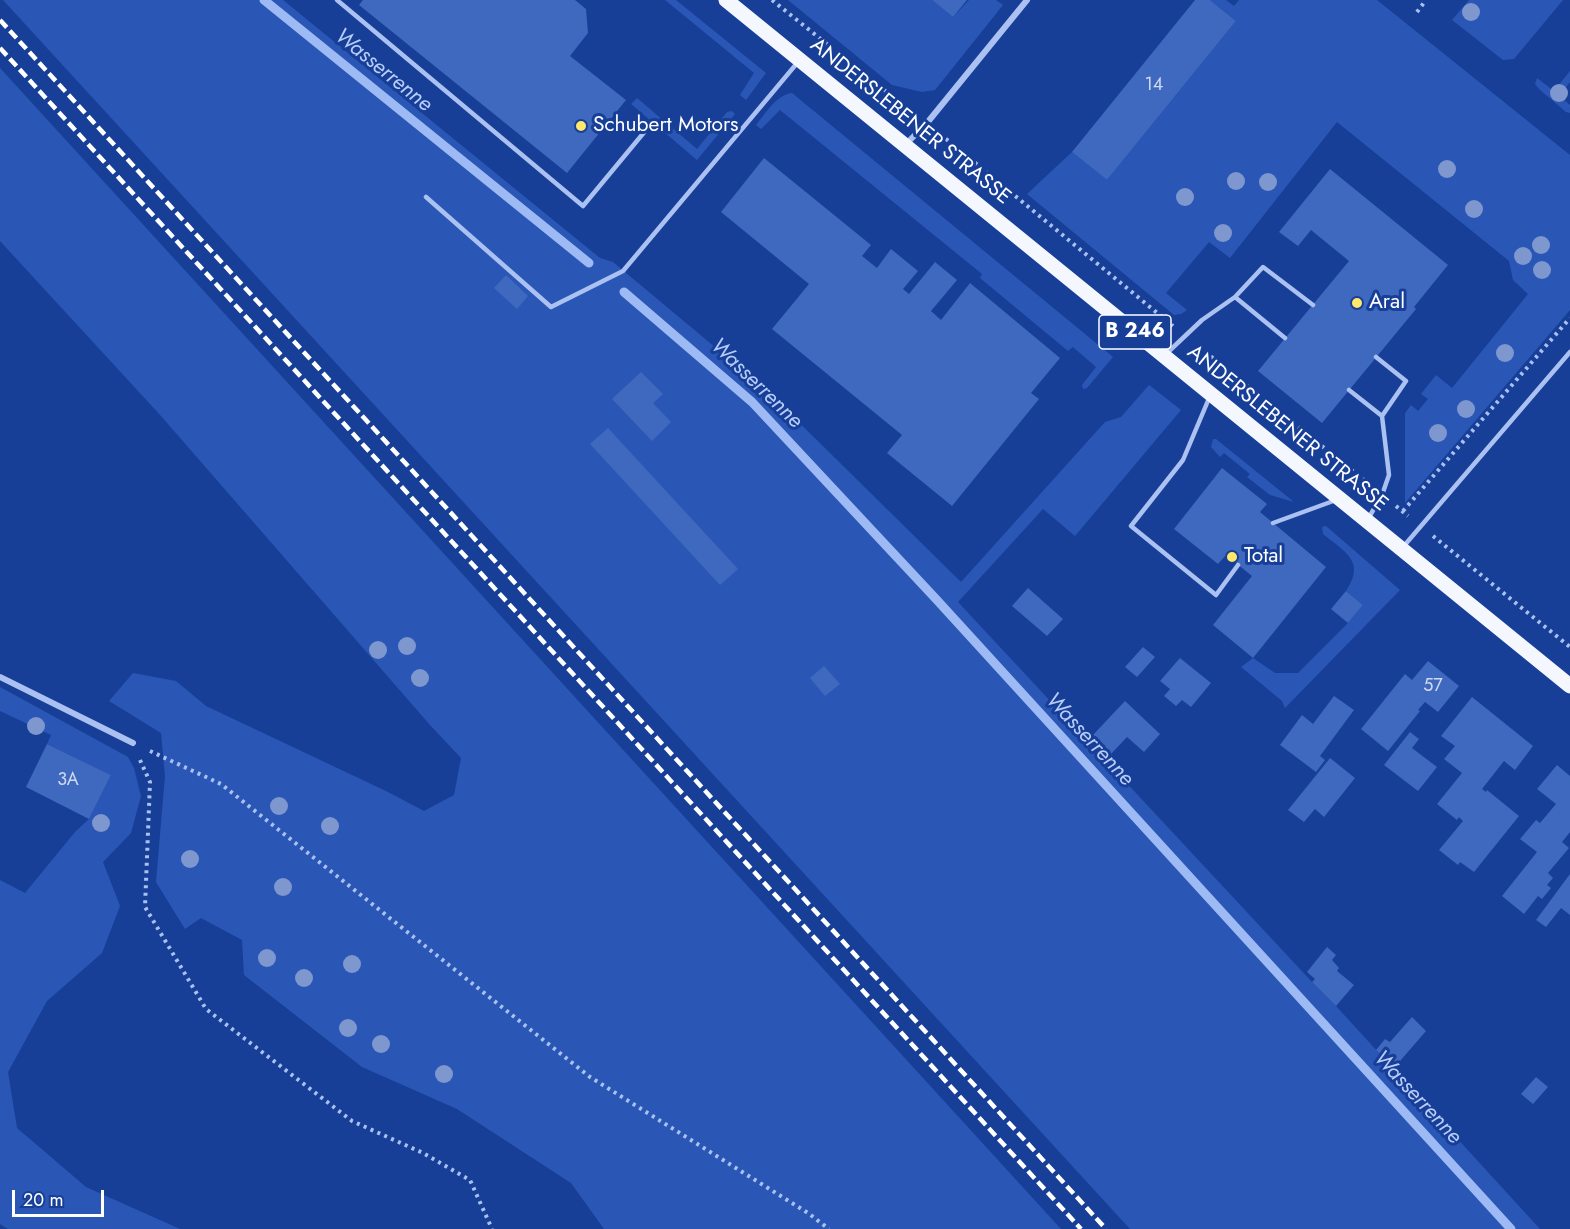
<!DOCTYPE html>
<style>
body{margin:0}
#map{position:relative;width:1570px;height:1229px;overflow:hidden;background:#173f98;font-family:Jost,sans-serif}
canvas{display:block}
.scale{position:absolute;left:12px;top:1190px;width:92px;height:27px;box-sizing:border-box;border:3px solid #fff;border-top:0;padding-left:8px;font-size:18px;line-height:21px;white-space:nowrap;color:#fff;-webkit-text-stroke:4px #173f98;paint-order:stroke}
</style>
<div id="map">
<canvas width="1570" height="1229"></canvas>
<div class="scale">20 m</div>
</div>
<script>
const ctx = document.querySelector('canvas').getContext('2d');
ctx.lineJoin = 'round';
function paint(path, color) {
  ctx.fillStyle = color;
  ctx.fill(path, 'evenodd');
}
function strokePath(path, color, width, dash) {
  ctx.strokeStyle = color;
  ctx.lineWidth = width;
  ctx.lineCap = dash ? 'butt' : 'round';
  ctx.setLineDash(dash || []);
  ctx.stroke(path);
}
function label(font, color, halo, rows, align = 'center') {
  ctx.font = font + ' Jost,sans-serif';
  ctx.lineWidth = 6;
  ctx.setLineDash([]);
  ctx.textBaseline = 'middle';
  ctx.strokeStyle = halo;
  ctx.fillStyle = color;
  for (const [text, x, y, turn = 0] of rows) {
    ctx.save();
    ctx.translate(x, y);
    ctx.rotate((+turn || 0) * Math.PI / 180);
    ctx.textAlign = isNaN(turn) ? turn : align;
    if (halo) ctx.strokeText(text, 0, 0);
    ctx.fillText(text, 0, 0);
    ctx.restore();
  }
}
const green = new Path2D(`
 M3,0H283L600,258L613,262L764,388L961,582L1105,422L1121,417L1149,385L1153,388L1181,410L1075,536L1043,509L958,602L1312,982L1336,1006L1540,1229H1130Z
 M665,0H676L766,73L746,100L740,95L754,73Z
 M788,0H932L953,17L969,0H996L1003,5L935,90L922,92L892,85Z
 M1210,0H1226L1234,6L1239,0H1377L1570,155V310L1405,503V413L1411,405L1418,411L1428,399L1421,394L1436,375L1452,388L1528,294L1513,280L1509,261L1337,122L1230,258L1209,242L1166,293L1187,310L1181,314L1174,315L1027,194L1072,152L1107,180L1236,21Z
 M1469,0H1563L1514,59L1503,60L1452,20Z
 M0,68L1061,1229H604L571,1183L457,1109L362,1067L244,975L242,940L201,918L185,929L156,882L165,776L161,733L109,701L133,673L176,681L206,706L388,792L424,811L454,795L461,758L430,725L161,416L0,241Z
 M1570,71V82L1560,96L1570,105V113L1566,112L1539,89L1535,84L1537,78L1554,91Z
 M792,93L1113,357L1087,388L1083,389L1082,385L1096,367L1073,347L1068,351L980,278L982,274L780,110L761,129L756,125C766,113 776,95 792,93Z
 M637,98L697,149L727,112L732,111L735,114L697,160L631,104Z
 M1213,439H1216L1294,502L1270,495L1247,477L1250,474L1224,453L1220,457L1211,447Z
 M1326,526L1400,590L1285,708L1282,701L1241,667L1253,658L1275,673H1298L1348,623L1363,605L1346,591C1366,561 1345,552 1323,534L1322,527Z
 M0,687L128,757L134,768L141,796L131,833L103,862L120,906L102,953L47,1001L8,1072L17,1128L86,1187L180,1229H8L0,1224V880L25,893L75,832L89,819L111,775L47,744L51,735L0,711Z`);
const stream = new Path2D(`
 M264,0L589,263
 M624,292L752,402L936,599L1511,1229`);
const building = new Path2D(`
 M363,0H575L586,9L588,33L570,56L626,100L567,173L359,5Z
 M932,0H967L953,17Z
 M1195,0H1210L1236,21L1107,180L1072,152Z
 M764,158L871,245L862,256L877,268L891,249L918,271L903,289L909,294L935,262L957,280L931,311L941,320L970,283L1060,358L1031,393L1039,399L952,506L887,453L902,435L772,329L809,284L721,212Z
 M1330,169L1448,265L1414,307L1416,309L1322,423L1258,371L1349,261L1311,230L1298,246L1279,232Z
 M506,275L528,296L517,309L494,288Z
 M641,372L663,394L653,403L671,422L652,441L612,399Z
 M608,428L738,569L720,585L590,444Z
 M1222,468L1267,504L1260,512L1326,567L1253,658L1213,625L1252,576L1226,555L1218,564L1174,529Z
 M1028,588L1063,619L1047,636L1012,606Z
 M1346,591L1363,605L1348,623L1331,609Z
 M1143,647L1155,657L1137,677L1125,667Z
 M1180,658L1211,683L1191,707L1182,700L1176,706L1164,696L1170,689L1160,681Z
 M1428,661L1459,686L1438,712L1425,702L1418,710L1420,711L1388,751L1361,729L1405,674L1412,680Z
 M824,666L840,684L825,696L810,678Z
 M1334,696L1354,710L1320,756L1325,760L1316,772L1280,745L1302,715L1313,724Z
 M1472,697L1533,746L1515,770L1504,761L1482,789L1486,792L1487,790L1519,816L1474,872L1460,862L1458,865L1439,850L1463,821L1459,817L1457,820L1437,804L1462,773L1444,759L1455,746L1441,736Z
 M1125,701L1160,734L1144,752L1127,737L1111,754L1092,736Z
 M1410,732L1419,739L1412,748L1437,767L1418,791L1384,765Z
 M47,744L111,775L89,819L26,787Z
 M1330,758L1355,778L1324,817L1315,809L1304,822L1288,810Z
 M1557,765L1570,776V832L1562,842L1569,848L1548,873L1553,878L1547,885L1551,888L1542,899L1538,896L1524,914L1502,896L1537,852L1520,839L1536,820L1540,823L1556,804L1537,789Z
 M1570,874V915L1561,908L1546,927L1536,920Z
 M1327,947L1336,955L1332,960L1339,968L1337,971L1354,985L1336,1006L1312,982L1315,979L1307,972Z
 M1412,1017L1426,1031L1394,1068L1376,1050L1385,1039L1390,1042Z
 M1536,1077L1548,1087L1533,1104L1521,1094Z`);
const path = new Path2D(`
 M772,0L913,113
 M1417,12L1426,0
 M940,134L1173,326
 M1199,347L1369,484
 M1396,506L1408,516
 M1403,511L1570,318
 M1433,536L1570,647
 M150,751L221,784L590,1077L808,1213L829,1229
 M140,760L150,782L145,907L206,1009L352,1121L423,1153L470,1180L492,1229`);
const lane = new Path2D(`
 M337,0L583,206L646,130
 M426,197L551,307L623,271L798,62
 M1235,297L1263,267L1313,305
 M1166,354L1202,320L1235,297L1285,338
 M1376,357L1406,381L1382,416
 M1349,390L1382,416L1389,475L1382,495L1368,519
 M1210,396L1183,460L1131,526L1216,595L1238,565
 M1273,523L1336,500
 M1403,547L1570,352`);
const street = new Path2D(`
 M906,144L927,123L1027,0
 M0,677L133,743`);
const primary = new Path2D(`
 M726,0L1570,686`);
const rail = new Path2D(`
 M0,20L1106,1229
 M0,48L1081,1229`);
const trees = [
 [1471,12],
 [1559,93],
 [1447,169],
 [1236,181],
 [1268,182],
 [1185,197],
 [1474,209],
 [1223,233],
 [1541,245],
 [1523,256],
 [1542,270],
 [1505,353],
 [1466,409],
 [1438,433],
 [407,646],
 [378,650],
 [420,678],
 [36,726],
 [279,806],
 [101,823],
 [330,826],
 [190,859],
 [283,887],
 [267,958],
 [352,964],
 [304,978],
 [348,1028],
 [381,1044],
 [444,1074]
];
const markers = [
 [581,126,6,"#ffe76b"],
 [1357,303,6,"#ffe76b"],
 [1232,557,6,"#ffe76b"]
];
const numberNames = [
 ["14",1154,86],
 ["57",1433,687],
 ["3A",68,781]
];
const shields = [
 [1135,332,72]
];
const shieldNames = [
 ["B 246",1135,332]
];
const streetNames = [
 ["ANDERSLEBENER STRASSE",910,122,39],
 ["ANDERSLEBENER STRASSE",1287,429,39]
];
const poiNames = [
 ["Schubert Motors",593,126],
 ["Aral",1369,303],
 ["Total",1244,557]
];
const waterNames = [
 ["Wasserrenne",383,71,39],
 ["Wasserrenne",756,384,44],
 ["Wasserrenne",1089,740,47],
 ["Wasserrenne",1417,1098,47]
];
paint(green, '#2a57b6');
strokePath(stream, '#9dbaf4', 9);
paint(building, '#3f68bf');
strokePath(path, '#aac1f1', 4, [3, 4.5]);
strokePath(lane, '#aac1f1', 4.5);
strokePath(street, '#aac1f1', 6);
strokePath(primary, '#f5f7ff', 15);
strokePath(rail, '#fff', 4.5, [10, 4.5]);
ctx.fillStyle = '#7e97cf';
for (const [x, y] of trees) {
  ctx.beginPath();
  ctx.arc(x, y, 9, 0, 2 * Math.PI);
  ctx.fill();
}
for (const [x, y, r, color] of markers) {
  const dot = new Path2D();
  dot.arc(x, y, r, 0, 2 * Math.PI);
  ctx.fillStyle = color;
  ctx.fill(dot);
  strokePath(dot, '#173f98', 2);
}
label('18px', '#cfd9ef', null, numberNames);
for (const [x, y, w] of shields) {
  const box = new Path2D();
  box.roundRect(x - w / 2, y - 17, w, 34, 4.5);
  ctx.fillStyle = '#173f98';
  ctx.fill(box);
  strokePath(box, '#fff', 1.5);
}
label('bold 20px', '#fff', null, shieldNames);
label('21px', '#fff', '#173f98', streetNames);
label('21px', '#fff', '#173f98', poiNames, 'left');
label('italic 22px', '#b7ccf8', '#173f98', waterNames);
</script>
